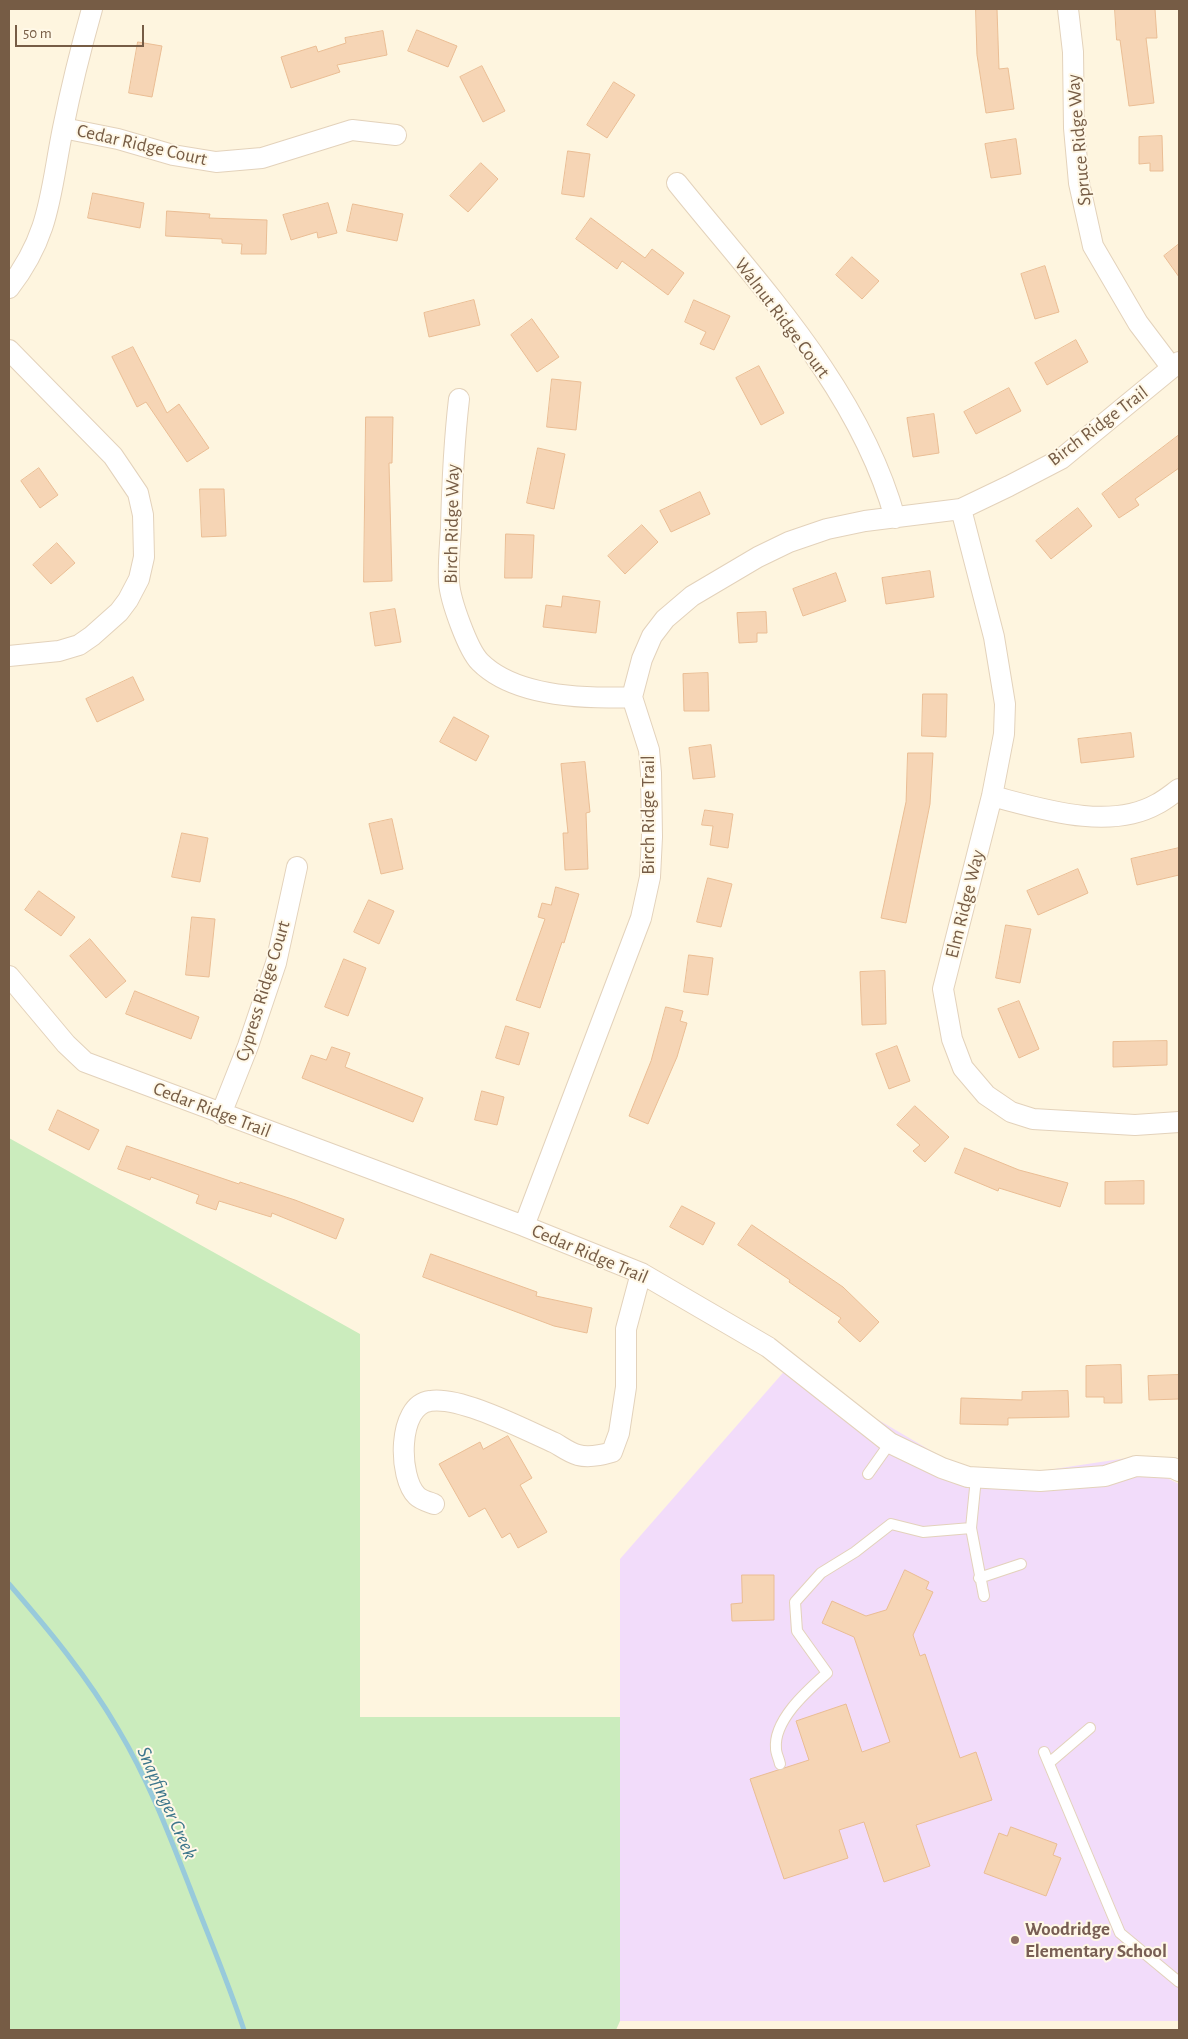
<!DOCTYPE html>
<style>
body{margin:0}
#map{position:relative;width:1188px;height:2039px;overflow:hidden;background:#fef5df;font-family:"Alegreya Sans",sans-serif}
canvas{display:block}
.frame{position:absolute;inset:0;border:10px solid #765c45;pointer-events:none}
.scale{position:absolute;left:15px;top:25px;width:129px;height:22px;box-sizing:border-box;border:2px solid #765c45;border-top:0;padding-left:6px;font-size:15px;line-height:18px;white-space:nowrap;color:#765c45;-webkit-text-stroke:4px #fff8e7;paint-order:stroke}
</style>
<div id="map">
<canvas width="1188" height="2039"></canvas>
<div class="frame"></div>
<div class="scale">50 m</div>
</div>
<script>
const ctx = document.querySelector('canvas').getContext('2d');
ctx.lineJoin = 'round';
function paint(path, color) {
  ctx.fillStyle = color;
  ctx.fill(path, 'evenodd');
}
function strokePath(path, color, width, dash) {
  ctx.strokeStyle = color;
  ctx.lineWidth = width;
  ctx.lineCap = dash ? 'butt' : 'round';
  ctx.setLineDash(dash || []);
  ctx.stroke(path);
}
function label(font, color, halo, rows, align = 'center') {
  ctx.font = font + ' "Alegreya Sans",sans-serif';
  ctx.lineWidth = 4;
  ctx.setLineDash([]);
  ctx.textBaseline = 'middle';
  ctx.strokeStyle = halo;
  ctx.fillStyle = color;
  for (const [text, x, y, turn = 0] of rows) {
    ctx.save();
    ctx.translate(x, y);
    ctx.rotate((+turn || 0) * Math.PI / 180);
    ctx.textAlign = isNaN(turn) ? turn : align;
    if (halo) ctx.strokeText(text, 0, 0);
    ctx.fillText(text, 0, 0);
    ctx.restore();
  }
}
const education = new Path2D(`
 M788,1367L981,1480L1127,1458L1179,1484V2021H620V1559Z`);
const green = new Path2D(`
 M9,1138L360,1334V1717H620V2021L616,2030H9Z`);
const stream = new Path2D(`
 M9,1584C49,1630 87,1676 118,1729C148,1779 169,1834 190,1888C208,1935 228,1982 244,2030`);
const building = new Path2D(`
 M976,9H997L999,69L1008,68L1014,109L986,113L977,55Z
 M1115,9H1155L1157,38H1146L1154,103L1129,106L1120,40H1117Z
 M417,30L457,46L448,67L408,51Z
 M383,31L387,55L337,65L340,72L291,88L281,57L316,46L318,52L346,43L345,38Z
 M138,42L162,46L152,97L129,93Z
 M482,66L505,111L483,122L460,77Z
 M614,82L635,95L607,138L587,125Z
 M1162,136L1163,171H1150V163L1139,164V137Z
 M1016,139L1021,174L991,178L985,144Z
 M568,151L590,154L584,197L562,194Z
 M481,163L498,179L468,212L450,196Z
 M93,193L144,203L140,228L88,218Z
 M328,203L337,233L318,238L317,232L291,240L283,215Z
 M353,204L403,214L397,241L347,231Z
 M167,211L210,214L209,218L267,220L266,254H241L242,244L222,243V239L166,236Z
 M591,218L645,258L652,249L684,273L668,295L622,261L617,269L576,239Z
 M1179,244V277L1164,256Z
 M852,257L879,281L862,299L836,275Z
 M1045,266L1059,312L1035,319L1021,274Z
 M474,300L480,325L429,337L424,313Z
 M694,300L730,316L714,350L700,344L706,332L685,322Z
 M532,319L559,357L537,372L511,335Z
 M1076,340L1088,362L1047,385L1035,363Z
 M133,347L167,413L179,404L209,448L187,462L146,402L137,407L112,357Z
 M759,366L784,413L761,425L736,378Z
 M552,379L581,382L576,430L547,427Z
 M1009,388L1021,411L976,434L964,412Z
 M934,414L939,453L913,457L907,418Z
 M366,417H393L392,463H389L392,581L364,582Z
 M1179,435V468L1135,499L1139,505L1119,518L1102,494Z
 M538,448L565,454L554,509L527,503Z
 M39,468L58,495L40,508L21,481Z
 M200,489H224L226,536L202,537Z
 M700,492L710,514L671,532L660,511Z
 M1078,508L1092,526L1051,559L1036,541Z
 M642,525L658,542L625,574L608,556Z
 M506,534L534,535L532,578H505Z
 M57,543L75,563L51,584L33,565Z
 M930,571L934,597L886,604L882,578Z
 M836,573L846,601L803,616L793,589Z
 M563,596L600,601L596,633L543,627L546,605L561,607Z
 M395,609L401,642L375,646L370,613Z
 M766,612L767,633H757V642L739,643L737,613Z
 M708,673L709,711H684L683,674Z
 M133,677L144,700L97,722L86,699Z
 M923,694H947L946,737L922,736Z
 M454,717L489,736L476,761L440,742Z
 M1131,733L1134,757L1081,763L1078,739Z
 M711,745L715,777L693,779L689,748Z
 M908,753H933L930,804L906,923L881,918L906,802Z
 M585,762L590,812L586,813L588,869L565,870L563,833H568L561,764Z
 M705,810L733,814L728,848L710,845L713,826L702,825Z
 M392,819L403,869L381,874L369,824Z
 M182,833L208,838L200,882L172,877Z
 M1179,848V875L1137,885L1131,859Z
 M1078,869L1088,893L1038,915L1027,891Z
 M708,878L732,884L721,927L697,922Z
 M556,887L579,894L564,943L562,942L540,1008L516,1000L545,919L538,917L542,903L551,905Z
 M39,891L75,917L61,936L25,910Z
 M369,900L394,911L379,944L354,932Z
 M192,917L215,919L209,977L186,975Z
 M1006,925L1031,929L1020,983L996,978Z
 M90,939L126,981L106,998L70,956Z
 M689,955L713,958L708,995L684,992Z
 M344,959L366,968L348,1016L325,1007Z
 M885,971L886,1024L862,1025L860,972Z
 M135,991L199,1017L191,1039L126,1014Z
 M1019,1001L1039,1049L1019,1058L998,1009Z
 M666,1007L683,1011L680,1021L687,1023L677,1057L648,1124L629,1116L651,1061Z
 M506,1026L529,1033L519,1065L496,1058Z
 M1167,1041V1065L1113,1067V1042Z
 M897,1046L910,1081L889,1089L876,1054Z
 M332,1047L350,1053L345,1067L423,1098L413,1122L302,1078L311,1055L326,1060Z
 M482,1091L504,1097L497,1125L475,1120Z
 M915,1106L949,1137L925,1162L913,1151L920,1145L897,1125Z
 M58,1110L99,1130L89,1150L49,1130Z
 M127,1146L239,1184L240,1182L295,1200L344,1219L336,1239L272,1213L271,1217L219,1201L216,1210L196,1203L199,1195L151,1177L150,1180L118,1169Z
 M965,1148L1019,1170L1068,1183L1060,1207L999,1188L998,1191L955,1173Z
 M1144,1181V1204H1105V1182Z
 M682,1206L715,1223L703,1245L670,1227Z
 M752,1225L843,1287L879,1322L860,1342L838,1322L841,1318L789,1282L790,1280L738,1245Z
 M431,1254L537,1292L536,1296L592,1308L587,1333L554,1326L423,1277Z
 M1121,1365L1122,1403H1104V1397H1086V1366Z
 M1179,1375V1399L1149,1400L1148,1376Z
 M1068,1391L1069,1417L1008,1418V1425L960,1424L961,1398L1022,1400V1392Z
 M508,1436L532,1478L520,1485L547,1532L518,1548L510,1533L502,1538L485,1508L469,1517L439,1464L480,1442L483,1449Z
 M905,1570L929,1582L926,1589L933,1592L913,1635L920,1656L925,1654L960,1758L976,1752L992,1800L916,1825L930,1866L884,1882L864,1822L839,1830L848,1858L784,1879L750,1779L809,1760L796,1721L846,1704L862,1752L890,1742L854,1637L822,1623L832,1601L866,1616L886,1610Z
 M742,1575H774V1620L732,1621L731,1604L742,1603Z
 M1011,1827L1057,1844L1053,1855L1061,1858L1046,1896L984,1873L999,1833L1007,1836Z`);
const lane = new Path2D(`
 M868,1474L890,1443
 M976,1478L971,1528L984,1596
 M979,1578L1021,1564
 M1044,1752L1120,1933L1179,1982
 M1049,1763L1090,1728
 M780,1764C779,1759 776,1753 776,1749C773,1720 808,1690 827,1673L797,1631L795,1602L821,1573L855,1552L891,1524L923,1532L971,1528`);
const street = new Path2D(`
 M1068,9L1073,52L1074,128L1079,183L1093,246L1138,323L1172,368
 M63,128L118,139L173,155L216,162L262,158L352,130L396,135
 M677,183C759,285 859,388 895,518
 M9,288C51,234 50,192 63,128C71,88 81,48 92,9
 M9,350L113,456L138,493L143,515L144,557L139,579L128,600L119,612L92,636L79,645L59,651L9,656
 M459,399C454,442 452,485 451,528C450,546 448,564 449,582C450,600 468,650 480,662C515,697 586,699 632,697
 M961,509L994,637L1005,704L1004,734L992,796L943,989L952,1039L963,1068L986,1095L1011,1112L1033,1119L1135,1125L1179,1122
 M992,796C1042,809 1109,831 1157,804C1165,800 1172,794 1179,789
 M9,976L66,1044L85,1062L524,1226L641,1273L768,1347L890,1443L942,1468L968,1477L1040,1481L1105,1476L1136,1466L1173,1468L1179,1471
 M221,1114L248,1046L276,963L297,867
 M524,1226L641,918L650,877L652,837L651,773L649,750L632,697L642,659L652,636L665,619L692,596L758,557L789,542L827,529L865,521L961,509L1009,486L1061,459L1179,362
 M434,1504C429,1502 421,1500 417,1496C398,1478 397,1405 430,1401C461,1396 525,1430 555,1443C562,1447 570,1453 578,1455C589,1458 602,1455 612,1452L619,1433L626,1387V1329L641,1273`);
const markers = [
 [1015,1940,5,"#8d6e63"]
];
const streetNames = [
 ["Spruce Ridge Way",1079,140,-95],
 ["Cedar Ridge Court",142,145,13],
 ["Walnut Ridge Court",782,318,53],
 ["Birch Ridge Trail",1098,426,-37],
 ["Birch Ridge Way",452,524,-89],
 ["Birch Ridge Trail",648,815,-90],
 ["Elm Ridge Way",965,904,-76],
 ["Cypress Ridge Court",263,991,-73],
 ["Cedar Ridge Trail",212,1110,21],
 ["Cedar Ridge Trail",590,1254,23]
];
const educationNames = [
 ["Woodridge",1025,1929],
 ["Elementary School",1025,1951]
];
const waterNames = [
 ["Snapfinger Creek",167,1803,66]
];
paint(education, '#f2dcfa');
paint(green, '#cbecbd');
strokePath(stream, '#98cadb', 5);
paint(building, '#f6d5b5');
strokePath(building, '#eabd94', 1);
strokePath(lane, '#e3d2bb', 12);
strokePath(street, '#e3d2bb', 22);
strokePath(lane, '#fff', 10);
strokePath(street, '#fff', 20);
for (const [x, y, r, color] of markers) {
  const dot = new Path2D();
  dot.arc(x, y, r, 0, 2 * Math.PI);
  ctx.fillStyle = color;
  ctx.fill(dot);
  strokePath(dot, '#fff8e7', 2);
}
label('19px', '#765c45', '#fff8e7', streetNames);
label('bold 19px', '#785e54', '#fff8e7', educationNames, 'left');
label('italic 20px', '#3d768c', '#fff8e7', waterNames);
</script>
